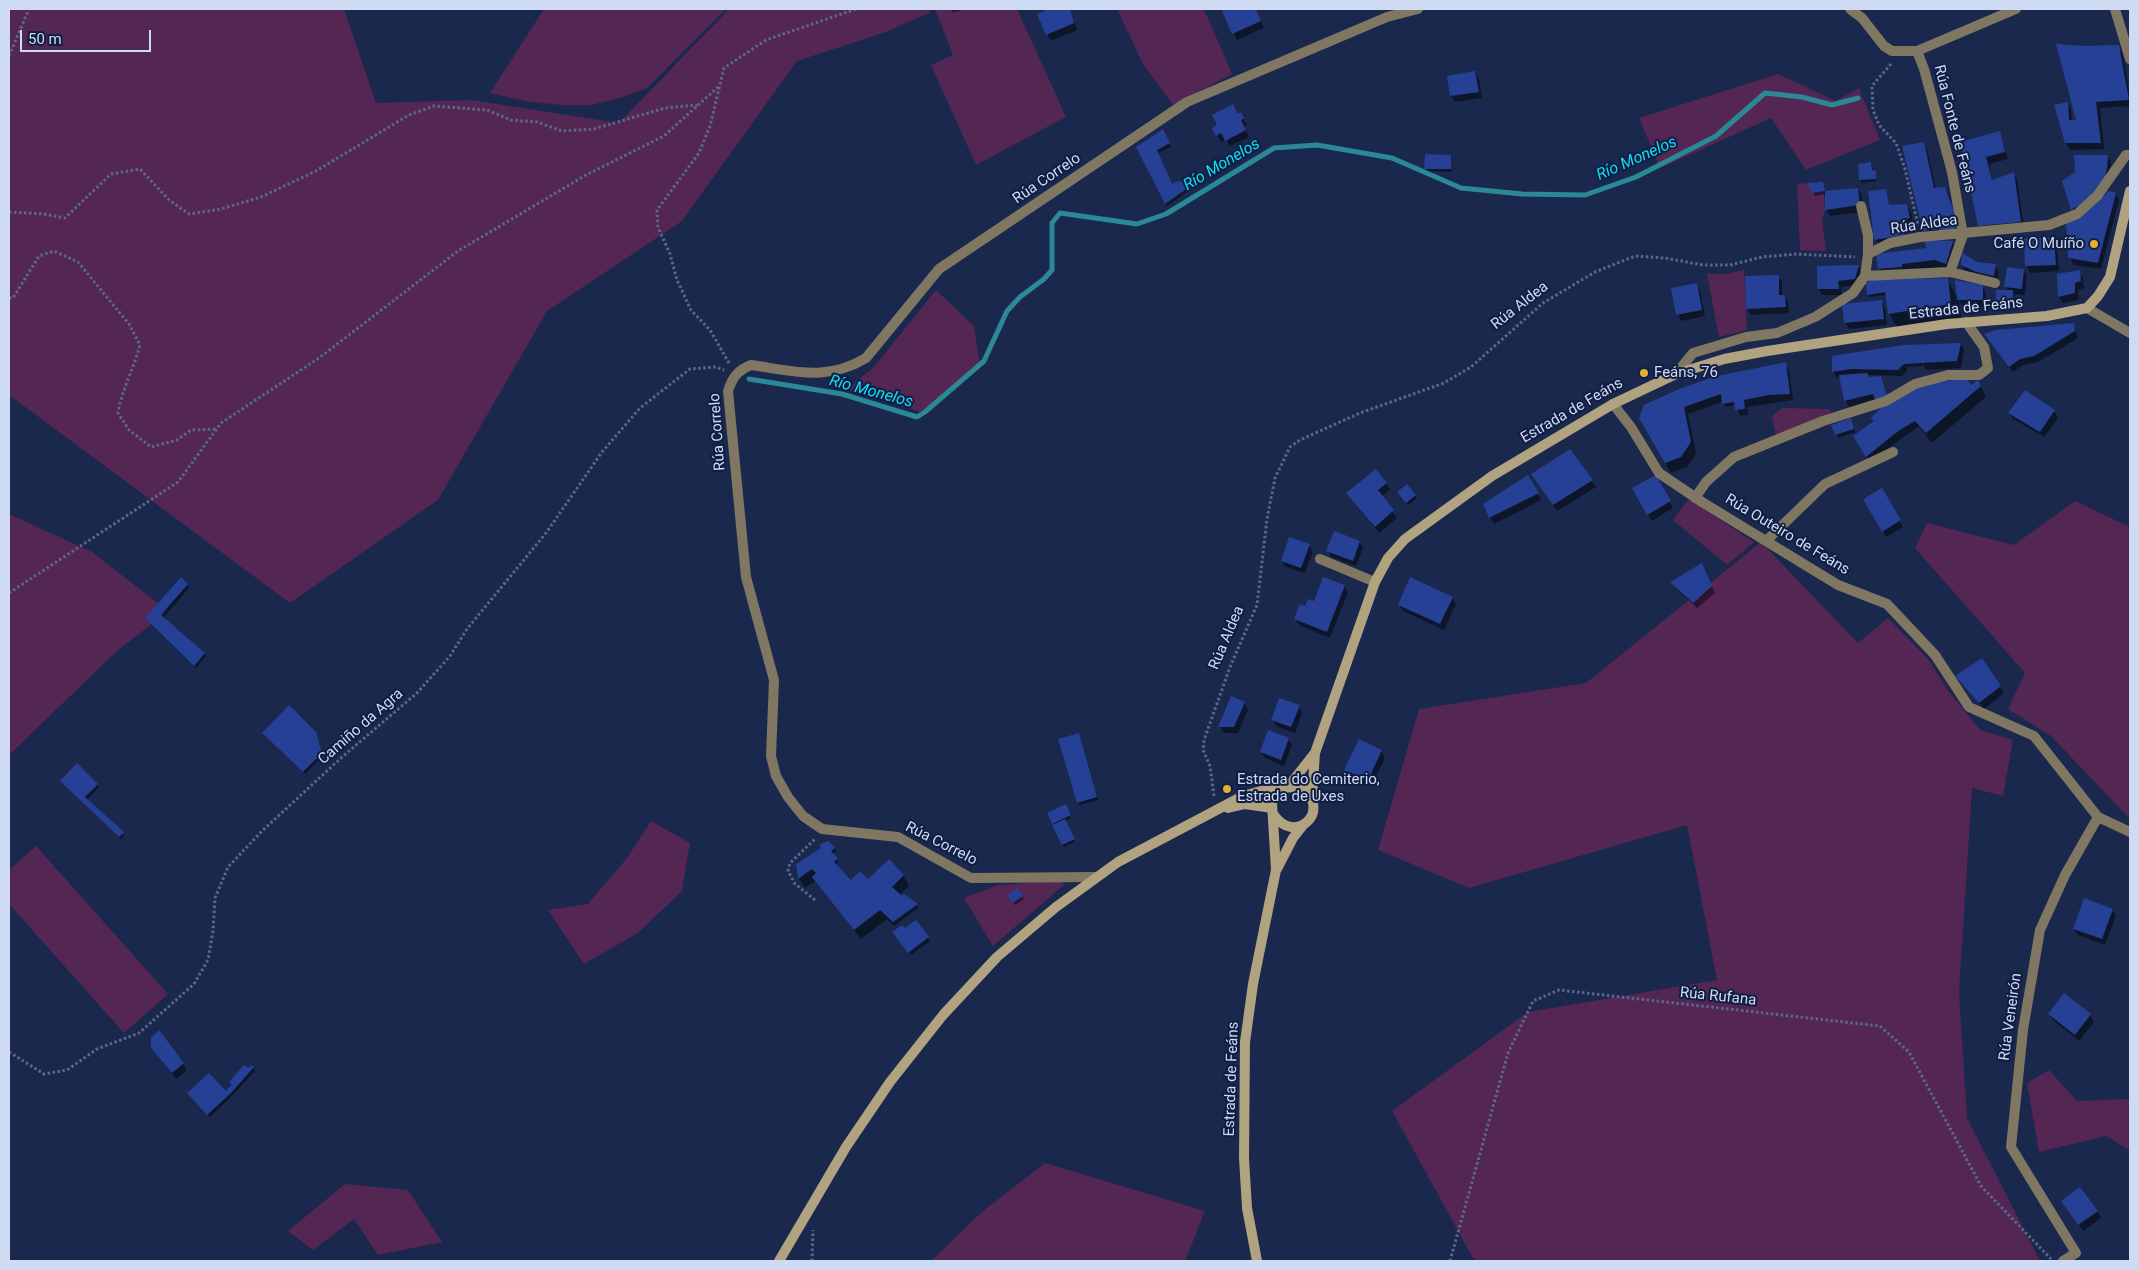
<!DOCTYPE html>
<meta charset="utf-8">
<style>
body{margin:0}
#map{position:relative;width:2139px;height:1270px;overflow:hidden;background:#1a284e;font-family:Roboto,sans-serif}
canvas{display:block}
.frame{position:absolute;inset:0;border:10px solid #cfdaf3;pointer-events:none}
.scale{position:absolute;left:20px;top:30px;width:131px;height:22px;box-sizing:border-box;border:2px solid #cfdaf3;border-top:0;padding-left:6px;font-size:15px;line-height:18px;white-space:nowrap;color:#cfdaf3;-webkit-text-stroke:4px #111e43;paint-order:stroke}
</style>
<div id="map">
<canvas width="2139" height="1270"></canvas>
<div class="frame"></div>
<div class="scale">50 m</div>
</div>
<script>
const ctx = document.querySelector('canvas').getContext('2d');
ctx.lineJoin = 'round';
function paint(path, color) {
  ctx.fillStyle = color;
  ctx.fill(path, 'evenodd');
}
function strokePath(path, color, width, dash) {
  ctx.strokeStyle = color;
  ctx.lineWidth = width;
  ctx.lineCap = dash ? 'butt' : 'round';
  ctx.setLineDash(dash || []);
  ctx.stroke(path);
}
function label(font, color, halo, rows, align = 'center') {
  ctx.font = font + ' Roboto,sans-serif';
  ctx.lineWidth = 4;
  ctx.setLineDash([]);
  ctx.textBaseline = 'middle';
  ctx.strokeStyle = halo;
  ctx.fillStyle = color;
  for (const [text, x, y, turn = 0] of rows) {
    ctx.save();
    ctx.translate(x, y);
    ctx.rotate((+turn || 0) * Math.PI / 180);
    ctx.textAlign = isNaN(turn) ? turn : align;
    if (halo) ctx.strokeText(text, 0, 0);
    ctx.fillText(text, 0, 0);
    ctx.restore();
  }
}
const green = new Path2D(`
 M9,9H344L376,103L471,100L619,123L729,9H928L931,12L886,32L797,61L682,221L547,311L438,500L290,603L9,395Z
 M544,9H726L647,88L620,98L591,105H561L525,101L490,93Z
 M935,9H1017L1066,117L976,165L931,65L953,55Z
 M1117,9H1204L1232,74L1173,105L1143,64Z
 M1778,74L1836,101L1859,88L1880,140L1806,170L1771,118L1660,168L1639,118Z
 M1823,182L1825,210L1822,219L1826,251L1800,250L1797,184Z
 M1744,270L1747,330L1719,337L1707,274H1726Z
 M936,290L974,326L980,366L921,412L847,389L874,367Z
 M1782,408L1831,409L1830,416L1776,436L1772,416Z
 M1689,499L1754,542L1727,565L1673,520Z
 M2075,501L2130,527V819L2051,736L2008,709L2025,673L1915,548L1927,523L2014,545Z
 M9,514L92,552L168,611L116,652L9,755Z
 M1761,542L1858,643L1888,618L1928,659L1949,692L1980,730L2013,740L2003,796L1972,788L1959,992L1967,1118L2040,1261H1479L1473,1258L1392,1111L1528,1012L1717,980L1687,825L1469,888L1378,850L1419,709L1586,683Z
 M651,821L690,843L682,891L638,933L584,964L548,910L588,904L627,858Z
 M36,846L168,994L124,1033L9,904V870Z
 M1059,881L1065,884L993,946L964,898L998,885Z
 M2049,1070L2077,1101L2130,1099V1151L2106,1136L2039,1152L2027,1083Z
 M1045,1163L1205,1211L1185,1261H931L983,1211Z
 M345,1184L408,1190L442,1242L378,1255L354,1219L313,1250L288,1231Z`);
const shadow = new Path2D(`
 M951,9H963L953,13Z
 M1052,9H1069L1077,30L1051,41L1038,15Z
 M1230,9H1255L1264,28L1237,40L1224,11Z
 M2118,46L2122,52L2130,96V106L2100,108L2104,149L2070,150L2066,143L2068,104L2071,110L2072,121H2078L2084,47Z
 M1475,72L1479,79L1482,98L1455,102L1451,96L1448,77Z
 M1240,114L1247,125L1244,127L1249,137L1230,146L1226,139L1221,142L1214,129Z
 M1163,131L1171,147L1158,153L1172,186L1184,183L1194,175L1200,183L1167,206L1138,147Z
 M1999,132L2008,159L1989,164L1992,181L2013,173L2017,179L2024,228L1983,232L1979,226L1972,190L1969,191L1967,188L1970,176Z
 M1923,143L1927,150L1936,189L1945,188L1949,195L1959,238L1926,233L1924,230Z
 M1450,156L1452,172L1427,171L1426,168Z
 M2107,156L2111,162L2108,184L2092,207L2115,194L2119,200L2101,269L2074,265L2070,258L2076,216L2063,181Z
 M1871,163L1877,181L1862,183L1860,180Z
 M1809,184L1824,186L1825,192L1858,189L1862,196L1863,212L1830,216L1826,210V194L1815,196Z
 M1886,191L1889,206L1907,205L1911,212L1913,225L1903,227L1906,242L1879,247L1876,240L1870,210Z
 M2054,239L2057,245L2059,271L2030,273L2027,266L2025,240Z
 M1952,243L1956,249L1950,269L1939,267L1883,275L1879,268L1927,249Z
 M1976,263L1995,265L1999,272L1998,282L1966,272L1962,265Z
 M1818,267H1859L1862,273L1858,285L1841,287L1842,295H1822L1818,288Z
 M2023,270L2027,276L2025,295L2014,294V309H1998L1997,306L2008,291L2006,287Z
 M2079,272L2083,278L2084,288L2078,290V300L2063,303L2059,297L2058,275Z
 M1778,276L1782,282V296H1785L1788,302L1789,313L1751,315L1747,308Z
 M1947,279L1958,299L1982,286L1986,293V307L1962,306L1959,300L1962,325L1901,334L1889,313L1885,295L1870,297L1868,295Z
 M1696,284L1700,291L1705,316L1681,321L1678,314Z
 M1882,302L1885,308L1887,325L1849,329L1846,323Z
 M2073,325L2078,338L2038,362L2023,365L2013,372L1989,340Z
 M1961,344L1964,350L1961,368L1926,370L1922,363V366L1907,367V371L1902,376L1868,375L1876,400L1849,407L1845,400L1840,377L1837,378L1833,371Z
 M1785,364L1789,370L1793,400L1747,407L1748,415L1740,416L1736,405L1725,407L1723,401L1688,414L1696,453L1687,467L1671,473L1640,418Z
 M1978,382L1986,397L1932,443L1919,426L1870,462L1855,437L1874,422L1872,418L1971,387Z
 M2054,411L2058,418L2044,437L2013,419L2009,413Z
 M1851,419L1855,432L1838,438L1833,425Z
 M1569,451L1596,487L1557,511L1536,480Z
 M1655,476L1673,508L1652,521L1633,489Z
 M1528,477L1541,500L1494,524L1490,517Z
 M1386,483L1390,490L1381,497L1397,518L1379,533L1352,500Z
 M1882,490L1903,527L1886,537L1864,499Z
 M1400,495H1415L1417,498L1408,505Z
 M1359,542L1363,548L1356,566L1331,557L1328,550Z
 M1309,545L1313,551L1305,573L1286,567L1282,561Z
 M1705,572L1715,593L1697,608L1676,588L1672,582Z
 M181,578L189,588L163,618L204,654L206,656L196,668L148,621Z
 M1344,586L1348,592L1330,638L1299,625L1296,619L1306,608Z
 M1452,598L1456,604L1444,630L1403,611L1399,605Z
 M1957,676L2000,687L2004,693L1984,709Z
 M1231,698L1244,703L1248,710L1238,733H1224L1220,727Z
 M1299,706L1302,713L1295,733L1276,726L1272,719Z
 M265,736H317L322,757L305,774Z
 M1080,738L1098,800L1079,805L1078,802Z
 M1288,739L1292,745L1284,766L1265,758L1261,752Z
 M1381,751L1385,758L1371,786L1350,776L1346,770Z
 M62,782L97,784L99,787L87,800L124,836L121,839Z
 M1066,806L1071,818L1065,821L1075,842L1064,847L1049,814Z
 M834,848L836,851L833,854L838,861L835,865L851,882L903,875L909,886L899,895L902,898L904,895L919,907L894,926L887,919L861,939L816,881L805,888L799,879L798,865Z
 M1022,896L1024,899L1015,905L1010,899Z
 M2112,910L2116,916L2105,945L2078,935L2074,929Z
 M916,922L930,941L911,955L896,936Z
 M2064,995L2090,1015L2094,1022L2079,1041L2053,1020L2049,1014Z
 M152,1047L183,1064L187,1070L176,1079Z
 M253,1068L255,1071L232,1096L210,1117L190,1096L226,1093Z
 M2062,1202L2097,1211L2101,1218L2083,1231Z`);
const stream = new Path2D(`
 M749,379L842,394L917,417L925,412L984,361L1007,311L1020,297L1044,279L1052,270V223L1060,213L1137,224L1166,214L1274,148L1317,145L1392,158L1461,188L1522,194L1585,195L1636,177L1716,136L1765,93L1802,97L1832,105L1858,98`);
const building = new Path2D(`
 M1049,9H1070L1074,23L1046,35L1037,14Z
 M1227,9H1256L1261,21L1232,34L1222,11Z
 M2056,44L2084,46L2119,45L2129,100L2096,102L2101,143H2065L2054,105L2068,102L2069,120H2076Z
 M1475,71L1479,92L1450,96L1447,76Z
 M1233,104L1238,114L1241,112L1244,118L1241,120L1246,130L1225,141L1221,133L1216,136L1212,128L1217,125L1212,115Z
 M1163,129L1170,143L1157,150L1172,184L1175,182L1183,181L1195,173L1199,180L1165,204L1136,147Z
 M2000,131L2005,152L1986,157L1992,180L2014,172L2021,222L1978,226L1970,187L1966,189L1963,176L1969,175L1960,142Z
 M1924,142L1934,188L1945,187L1953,209L1956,231H1939V229L1923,231L1902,146Z
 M1425,154L1451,155V169H1424Z
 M2074,155H2108L2107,168L2105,177L2087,201L2071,210L2062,181L2075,172Z
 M1871,162L1872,170L1876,171V179L1859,180L1858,164Z
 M1823,182L1825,191L1812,193L1807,183Z
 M1858,188L1860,205L1825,210V191Z
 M1886,189L1889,205L1907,204L1910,218L1900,220L1904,235L1874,240L1868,191Z
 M2109,191L2116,193L2098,263L2068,258L2066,223L2082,216Z
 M2054,237L2056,265L2025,266L2024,239Z
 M1925,240L1953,241L1946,264L1935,260L1902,264V267L1878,269L1876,254L1926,248Z
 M1962,253L1977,262L1996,264L1994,276L1976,272L1961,265Z
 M1859,265L1855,279L1838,281L1839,289H1817V266Z
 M2007,267L2024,269L2022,289L2004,287Z
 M2080,270L2081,281L2075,283V293L2058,297L2057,274Z
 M1779,275V295H1785L1786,307L1746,309L1745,276Z
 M1948,278L1951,304L1888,314L1885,292L1867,295L1866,283L1873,280Z
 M1955,280L1983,285V300H1957Z
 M1697,283L1702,310L1676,315L1671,288Z
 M1996,290H2013V307H1996Z
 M1882,300L1884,319L1844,323L1842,304Z
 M2074,323L2075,331L2034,356L2020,359L2009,367L1984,334L1996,330Z
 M1961,343L1957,361L1904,364L1898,370L1851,369L1832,372V356L1904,345Z
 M1786,362L1790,394L1769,395L1744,400L1745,409L1735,410L1734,402L1722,404L1721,394L1684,407L1691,442L1681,457L1665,463L1639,418L1644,405L1679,389L1717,376Z
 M1867,373L1869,377L1881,376L1887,396L1875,400L1873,394L1844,401L1839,375Z
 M1967,379L1971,385L1978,380L1981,386L1926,433L1915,421L1898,431L1866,457L1853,436L1874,421L1871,418L1880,409L1904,394L1932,382Z
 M2025,390L2055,410L2040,432L2008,413Z
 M1851,418L1854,429L1835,435L1831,425Z
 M1570,449L1593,480L1553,505L1531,474Z
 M1376,469L1387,483L1378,490L1394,510L1375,527L1346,493Z
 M1528,475L1539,493L1489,518L1483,504Z
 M1656,475L1671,501L1647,515L1632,488Z
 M1407,484L1416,495L1406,503L1397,492Z
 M1882,488L1901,520L1882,532L1863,499Z
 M1334,531L1360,541L1353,561L1326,551Z
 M1289,537L1310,544L1301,568L1281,561Z
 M1702,563L1712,586L1693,603L1670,582Z
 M181,577L188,584L161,615L205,653L194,666L145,618Z
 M1323,577L1345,585L1327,632L1294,619L1300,604L1305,606L1308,599L1314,601Z
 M1410,577L1453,597L1440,624L1398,605Z
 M1982,658L2001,686L1979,703L1955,676Z
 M1231,696L1245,702L1234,727H1218Z
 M1279,698L1300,705L1291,727L1271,720Z
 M289,705L316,732L322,753L303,772L262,733Z
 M1268,730L1289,738L1281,760L1260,752Z
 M1079,733L1097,797L1077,803L1058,739Z
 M1359,739L1382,750L1368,780L1344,770Z
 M77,763L98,784L85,797L124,832L119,837L60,781Z
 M1066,804L1071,815L1052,824L1047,813Z
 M1065,819L1075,839L1062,845L1052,825Z
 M829,841L835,848L831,851L838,858L834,862L851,880L860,871L868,879L889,859L904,875L892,887L902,896L904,894L918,904L893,922L880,910L854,930L812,877L816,873L812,869L798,879L796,864L821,848L819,846L822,843Z
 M1017,888L1023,896L1013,903L1007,896Z
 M2084,898L2113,909L2102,939L2073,929Z
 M916,920L929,937L908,953L892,932L902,925L905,928Z
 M2064,993L2091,1014L2075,1035L2048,1014Z
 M159,1030L184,1063L172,1073L151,1048V1038Z
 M244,1065L247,1067H250L252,1065L254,1067L231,1093L207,1115L187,1093L209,1073L226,1091L232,1084L229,1082Z
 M2080,1187L2098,1211L2078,1225L2061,1201Z`);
const path = new Path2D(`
 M9,56L29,9
 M1891,64L1872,86L1873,110L1879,125L1896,143L1905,169L1918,225
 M9,212L44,214L65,218L111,174L140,169L169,200L189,214L221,209L261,197L316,171L409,115L434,106L487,110L511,120L537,122L562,131L594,129L665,108L697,105
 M9,298H13L39,256L54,251L78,262L129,324L140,345C134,368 122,389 118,413L129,430L151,447L177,440L191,430L216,429
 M729,363L710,330L691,310L677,280L670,254L658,227L657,210L699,153L710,126L724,68L766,40L856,9
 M9,593L178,482L221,423L319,358L458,251L586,175L664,136L718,87
 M1214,796L1210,766L1203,750L1204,740L1230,667L1257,605L1267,519L1275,478L1290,447L1300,440L1360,413L1444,383L1471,367L1543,303L1595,272L1635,256L1665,258L1703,265H1730L1762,257L1796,254L1855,257
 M815,900L795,884L788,871L790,863L816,838
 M9,1052L44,1074L67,1070L97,1049L139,1033L194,984L208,960L213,931L215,898L228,867L262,831L341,758L417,693L450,656L467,629L546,533L602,452L640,408L690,369L716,367L724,370
 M812,1261L813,1230
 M1450,1261L1508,1053L1533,1001L1559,990L1880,1026L1909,1052L1981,1186L2051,1259`);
const street = new Path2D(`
 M1850,9L1862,18L1884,46L1892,51H1917L2016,9
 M2115,9L2130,59
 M1917,51L1924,69L1952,172L1963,235L1950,272
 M1868,254L1890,243L1920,237L2049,225L2077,214L2097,196L2126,155H2130
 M1865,276L1950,272L1995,283
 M2087,308L2130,333
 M1676,374L1693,353L1746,337L1777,333L1815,317L1853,293L1865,276L1868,254V235L1861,206
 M1613,404L1631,427L1659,473L1702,502L1838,585L1887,604L1935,655L1969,707L2034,736L2098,817L2130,832
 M1695,498L1706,482L1734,457L1823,421L1886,401L1915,384L1948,375H1979L1988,368L1984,347L1966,322
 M1766,541L1825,484L1893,452
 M1320,559L1375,582
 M1097,877L971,878L898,837L822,829L803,816L788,797L776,776L771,756L774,680L746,577L728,391C732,378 738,370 751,365C794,371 826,382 866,358L939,269L1187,102L1387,17L1418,9
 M2063,1261L2076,1253L2011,1147L2023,1030L2040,930L2065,875L2098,817`);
const secondary = new Path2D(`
 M1288,787L1314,754
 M1312,798L1315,753L1375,582L1388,558L1405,539L1492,476L1613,404L1676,374L1724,359L1767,351L1947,324L2047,316L2087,308L2098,296L2110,277L2130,191
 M1228,808L1245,804L1272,808
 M1277,869L1293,838L1304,824
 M779,1261L846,1147L890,1082L943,1015L997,957L1056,907L1118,862L1243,796L1261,791L1281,790
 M1257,1261L1247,1208L1244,1158L1245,1042L1253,984L1276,870L1272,803L1277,793L1288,787L1304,789C1331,813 1294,845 1274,815`);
const markers = [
 [2094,244,5,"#dfb034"],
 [1644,373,5,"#dfb034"],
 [1227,789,5,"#dfb034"]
];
const streetNames = [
 ["Rúa Fonte de Feáns",1954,129,76],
 ["Rúa Correlo",1047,179,-34],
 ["Rúa Aldea",1924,225,-8],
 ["Rúa Aldea",1520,306,-38],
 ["Estrada de Feáns",1966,309,-6],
 ["Estrada de Feáns",1572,411,-30],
 ["Rúa Correlo",718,432,-94],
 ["Rúa Outeiro de Feáns",1787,535,31],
 ["Rúa Aldea",1227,638,-67],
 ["Camiño da Agra",361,727,-41],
 ["Rúa Correlo",941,844,27],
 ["Rúa Rufana",1718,997,6],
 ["Rúa Veneirón",2011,1017,-82],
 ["Estrada de Feáns",1232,1079,-88]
];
const poiNames = [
 ["Café O Muíño",2084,244,"right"],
 ["Feáns, 76",1654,373],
 ["Estrada do Cemiterio,",1237,780],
 ["Estrada de Uxes",1237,797]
];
const waterNames = [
 ["Río Monelos",1637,159,-24],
 ["Río Monelos",1222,165,-31],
 ["Río Monelos",871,392,15]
];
paint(green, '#532653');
paint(shadow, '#0007');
strokePath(stream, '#2b8995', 5);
paint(building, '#264095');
strokePath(path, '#5b6889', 3, [2.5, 2.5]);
strokePath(street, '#807762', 10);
strokePath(secondary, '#b1a280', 10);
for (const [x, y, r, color] of markers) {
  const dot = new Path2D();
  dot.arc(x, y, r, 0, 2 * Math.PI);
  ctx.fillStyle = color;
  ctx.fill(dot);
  strokePath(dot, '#111e43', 2);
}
label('15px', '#cfdaf3', '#111e43', streetNames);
label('15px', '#cfdaf3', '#111e43', poiNames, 'left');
label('italic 16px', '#10ddf1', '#111e43', waterNames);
</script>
